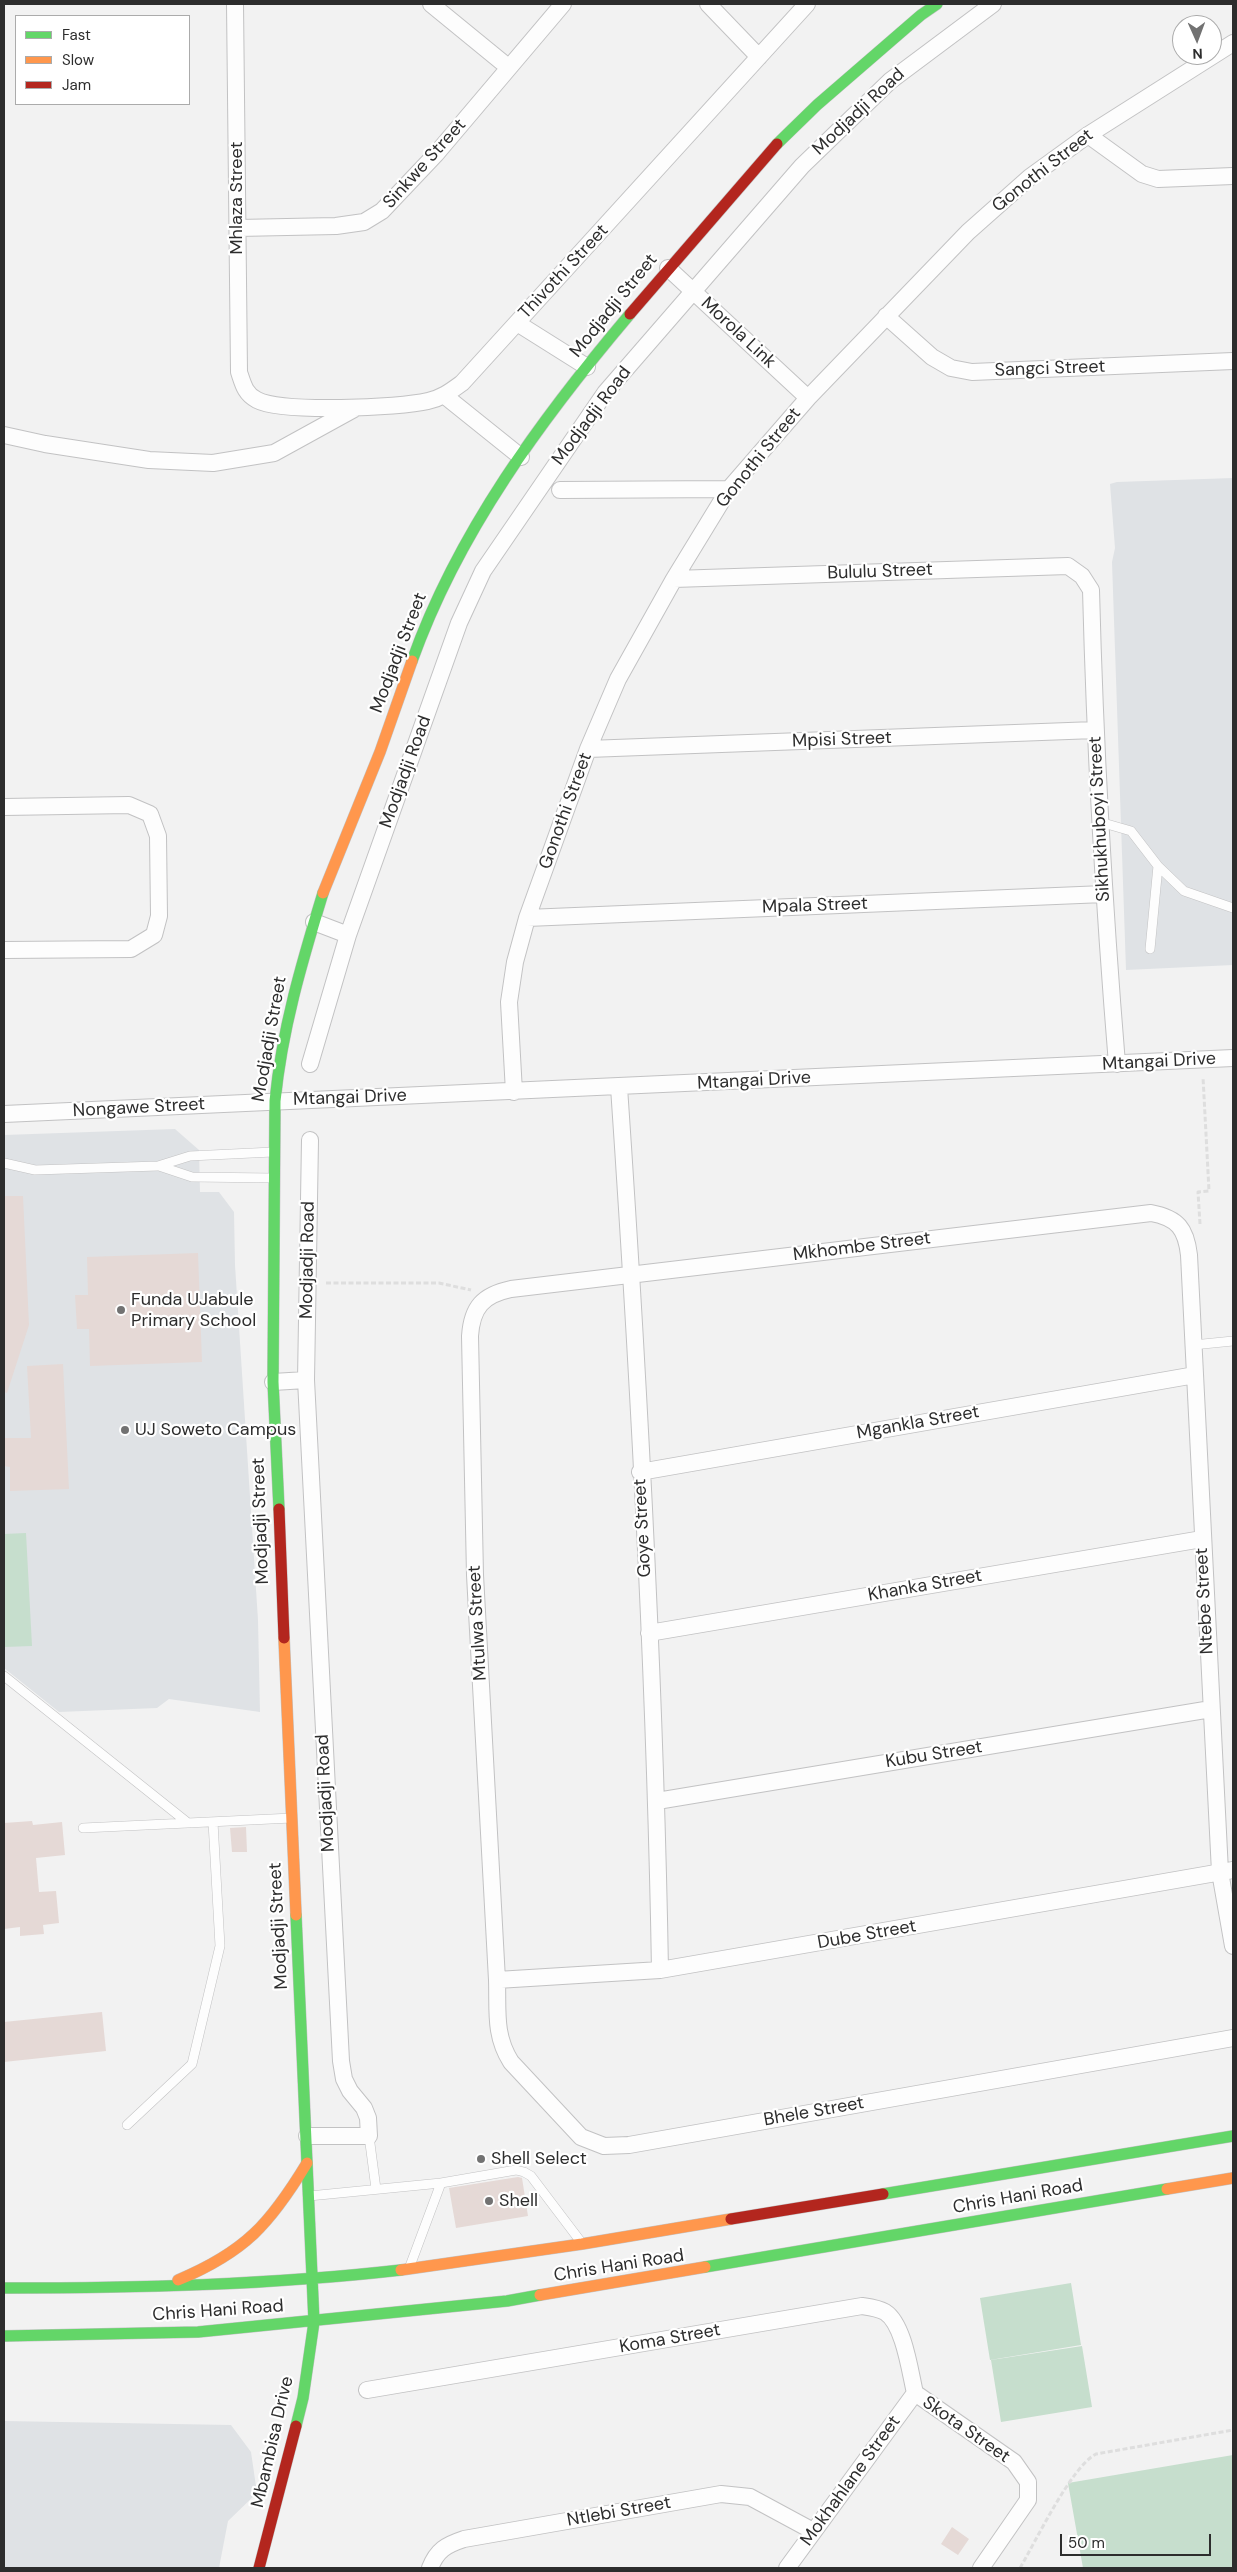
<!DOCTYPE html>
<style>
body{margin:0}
#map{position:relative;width:1237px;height:2572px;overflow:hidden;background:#f2f2f2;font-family:"DM Sans",sans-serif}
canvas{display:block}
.frame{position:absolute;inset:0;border:5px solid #2d2d2d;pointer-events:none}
.legend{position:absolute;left:15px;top:15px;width:175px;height:90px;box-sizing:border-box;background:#fff;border:1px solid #ababab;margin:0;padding:6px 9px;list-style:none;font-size:15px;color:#2d2d2d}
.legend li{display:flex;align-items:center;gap:10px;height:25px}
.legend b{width:25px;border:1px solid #ababab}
.north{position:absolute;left:1172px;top:15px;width:50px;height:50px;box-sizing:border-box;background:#fff;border:1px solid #ababab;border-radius:50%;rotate:178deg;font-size:14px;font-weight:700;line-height:20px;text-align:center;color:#2d2d2d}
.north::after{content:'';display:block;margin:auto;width:18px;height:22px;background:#727272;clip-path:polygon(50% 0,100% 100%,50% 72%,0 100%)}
.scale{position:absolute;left:1060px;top:2534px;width:151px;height:22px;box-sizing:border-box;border:2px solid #2d2d2d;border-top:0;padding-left:6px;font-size:15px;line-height:18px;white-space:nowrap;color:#2d2d2d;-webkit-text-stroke:4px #fff;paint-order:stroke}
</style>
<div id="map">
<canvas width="1237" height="2572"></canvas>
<div class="frame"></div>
<ul class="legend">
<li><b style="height:6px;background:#63d668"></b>Fast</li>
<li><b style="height:6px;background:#ff974d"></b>Slow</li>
<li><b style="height:6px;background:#b3261e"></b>Jam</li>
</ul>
<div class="north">N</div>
<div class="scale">50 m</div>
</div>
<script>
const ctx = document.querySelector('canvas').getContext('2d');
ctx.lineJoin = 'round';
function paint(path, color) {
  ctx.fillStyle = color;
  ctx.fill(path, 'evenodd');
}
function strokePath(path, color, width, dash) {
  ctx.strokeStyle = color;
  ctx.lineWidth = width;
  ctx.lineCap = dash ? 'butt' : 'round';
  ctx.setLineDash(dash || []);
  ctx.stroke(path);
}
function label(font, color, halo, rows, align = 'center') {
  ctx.font = font + ' "DM Sans",sans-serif';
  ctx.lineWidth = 4.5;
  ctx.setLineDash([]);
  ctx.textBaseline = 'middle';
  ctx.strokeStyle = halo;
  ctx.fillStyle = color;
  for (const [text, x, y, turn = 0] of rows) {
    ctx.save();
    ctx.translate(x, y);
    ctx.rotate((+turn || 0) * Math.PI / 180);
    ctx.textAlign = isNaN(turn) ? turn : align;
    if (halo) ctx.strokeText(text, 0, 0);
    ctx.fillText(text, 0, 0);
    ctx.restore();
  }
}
const built = new Path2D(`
 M1233,478V965L1126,970L1112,562L1115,548L1110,484L1117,482Z
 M175,1129L199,1150L200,1192H219L234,1212L235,1265L258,1620L260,1712L169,1699L157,1708L59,1712L4,1668V1135Z
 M4,2421L231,2425L251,2452L257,2493L228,2521L219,2568H4Z`);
const green = new Path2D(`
 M26,1533L32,1646L4,1647V1534Z
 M1071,2283L1081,2345L990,2360L980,2298Z
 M1082,2346L1092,2407L1001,2422L991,2360Z
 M1233,2455V2568H1083L1068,2483Z`);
const building = new Path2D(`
 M4,1196H23L29,1325L7,1393L4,1392Z
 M198,1253L202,1362L90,1366L89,1329H77L75,1295H88L87,1257Z
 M63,1364L69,1489L10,1491V1467L4,1466V1438H31L27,1366Z
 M32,1821L33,1825L62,1822L65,1855L36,1858L39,1892L56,1891L59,1923L43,1925L44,1934L20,1936V1927L4,1929V1823Z
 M246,1827L247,1852H232L230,1828Z
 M102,2012L106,2051L4,2062V2022Z
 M518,2177L522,2178L528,2216L456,2228L449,2188Z
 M952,2527L969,2539L958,2555L941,2544Z`);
const path = new Path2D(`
 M1200,1224L1198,1192L1209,1191L1203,1077
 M326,1283H439L471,1290
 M1020,2568C1036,2541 1071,2467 1096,2454L1233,2430`);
const lane = new Path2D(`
 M1100,822L1131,831L1158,866L1184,891L1233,908
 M1150,949L1158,866
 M4,1163L35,1170L158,1166L190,1156L273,1152
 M159,1166L192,1177L273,1178
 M1193,1345L1233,1341
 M4,1676L188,1823
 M83,1828L292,1818
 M127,2125L192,2064L220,1946L213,1822
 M369,2136L376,2189
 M309,2196L441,2183
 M410,2266L441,2183L516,2170L524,2172L531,2176L581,2242`);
const street = new Path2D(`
 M235,4L239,372C243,384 245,394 257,400C282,413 399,408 428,401C442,398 451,391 462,383L807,4
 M431,4L508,67
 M708,4L759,57
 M1088,135L1142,174L1158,179L1233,176
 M238,228L336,226L364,222L382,211L436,154L563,4
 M668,268L808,398
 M886,316L932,357L951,368L972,372L1233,361
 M517,323L587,367
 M445,396L521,457
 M4,435L45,444L149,460L213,463L274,453L354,409
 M560,490L729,489
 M674,579L1068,566L1082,576L1091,590C1095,748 1104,906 1117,1064
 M588,749L1095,730
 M4,807L129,805L150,814L158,836L159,916L154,935L131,949L4,950
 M527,918L1104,894
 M314,922L348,935
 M310,1064L348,935L459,623L483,571L605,393L802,166L890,81L993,4
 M619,1087C639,1381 655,1675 660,1970
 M514,1092L509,1002L515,962L527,918L588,749L618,679L674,579L729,489L808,398L968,232L1030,177L1088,135L1233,43
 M4,1114L1233,1058
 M273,1382L306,1380
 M640,1472L1195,1375
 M649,1633L1202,1539
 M657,1801L1211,1709
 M1233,1946L1220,1872L1189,1255C1186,1229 1178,1218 1151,1213L511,1289C483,1295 472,1307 470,1336L475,1575L497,1980C498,2011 494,2035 511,2062L581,2137L604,2146L629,2145L1233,2038
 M497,1980L660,1970L1233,1870
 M307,2136H369L368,2118L364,2108L350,2091L344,2079L341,2061L306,1380L310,1140
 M367,2390L862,2306C869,2307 878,2308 885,2312C904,2324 910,2372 915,2393
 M915,2393L1014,2462L1028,2482V2500L981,2568
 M430,2568C437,2550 446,2545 464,2539L721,2494L750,2497L813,2531
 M787,2568L915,2393`);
const fast = new Path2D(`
 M777,144L817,105L921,15L937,4
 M412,661C458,532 542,418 630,314
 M279,1509L273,1382L275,1101C282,1029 302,962 323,893
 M883,2194L1233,2136
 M705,2267L1167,2189
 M4,2288C137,2288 269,2285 401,2270
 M4,2336L198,2332L507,2301L540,2295
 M296,2426L303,2398L314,2322L296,1915`);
const slow = new Path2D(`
 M323,893L380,752L412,661
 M284,1638L296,1915
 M1167,2189L1233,2178
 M401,2270L582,2244L731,2219
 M178,2280C245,2252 270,2224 307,2163
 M540,2295L705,2267`);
const jam = new Path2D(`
 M630,314L777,144
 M279,1509L284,1638
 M731,2219L883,2194
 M259,2568L296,2426`);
const markers = [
 [121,1310,5,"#727272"],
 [125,1430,5,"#727272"],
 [481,2159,5,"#727272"],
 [489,2201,5,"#727272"]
];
const streetNames = [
 ["Modjadji Road",859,112,-43],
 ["Sinkwe Street",425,164,-48],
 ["Gonothi Street",1043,171,-38],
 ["Mhlaza Street",237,198,-90],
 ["Thivothi Street",564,272,-47],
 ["Modjadji Street",614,306,-51],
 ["Morola Link",738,333,43],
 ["Sangci Street",1050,369,-2],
 ["Modjadji Road",592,416,-53],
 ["Gonothi Street",759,458,-51],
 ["Bululu Street",880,572,-2],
 ["Modjadji Street",399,653,-69],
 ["Mpisi Street",842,740,-2],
 ["Modjadji Road",406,772,-70],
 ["Gonothi Street",566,811,-70],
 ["Sikhukhuboyi Street",1100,819,-93],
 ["Mpala Street",815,906,-2],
 ["Modjadji Street",270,1039,-80],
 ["Mtangai Drive",1159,1062,-3],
 ["Mtangai Drive",754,1081,-3],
 ["Mtangai Drive",350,1098,-2],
 ["Nongawe Street",139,1108,-3],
 ["Mkhombe Street",862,1247,-7],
 ["Modjadji Road",308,1260,-89],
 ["Mgankla Street",918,1423,-10],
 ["Modjadji Street",261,1521,-92],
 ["Goye Street",643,1528,-93],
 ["Khanka Street",925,1586,-10],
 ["Ntebe Street",1205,1601,-93],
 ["Mtulwa Street",478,1623,-93],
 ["Kubu Street",934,1755,-9],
 ["Modjadji Road",326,1793,-93],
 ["Modjadji Street",279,1926,-93],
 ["Dube Street",867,1935,-10],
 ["Bhele Street",814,2112,-10],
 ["Chris Hani Road",1018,2197,-10],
 ["Chris Hani Road",619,2266,-9],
 ["Chris Hani Road",218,2311,-4],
 ["Koma Street",670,2339,-10],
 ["Skota Street",966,2430,35],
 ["Mbambisa Drive",273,2442,-77],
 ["Mokhahlane Street",851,2481,-54],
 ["Ntlebi Street",619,2512,-10]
];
const poiNames = [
 ["Funda UJabule",131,1300],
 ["Primary School",131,1321],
 ["UJ Soweto Campus",135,1430],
 ["Shell Select",491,2159],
 ["Shell",499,2201]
];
paint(built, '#dfe2e5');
paint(green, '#c6decd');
paint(building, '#e5d9d6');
strokePath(lane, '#c2c2c3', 10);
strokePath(street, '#c2c2c3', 18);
strokePath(fast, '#c2c2c3', 12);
strokePath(slow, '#c2c2c3', 12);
strokePath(jam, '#c2c2c3', 12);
strokePath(path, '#dedede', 3, [5, 2.5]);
strokePath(lane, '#fdfdfd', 9);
strokePath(street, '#fdfdfd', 16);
strokePath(fast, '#63d668', 11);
strokePath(slow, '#ff974d', 11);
strokePath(jam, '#b3261e', 11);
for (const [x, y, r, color] of markers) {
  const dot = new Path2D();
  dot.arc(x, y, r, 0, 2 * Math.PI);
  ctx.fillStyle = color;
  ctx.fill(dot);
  strokePath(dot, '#fff', 2);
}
label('18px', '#2d2d2d', '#fff', streetNames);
label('18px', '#2d2d2d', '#fff', poiNames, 'left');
</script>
